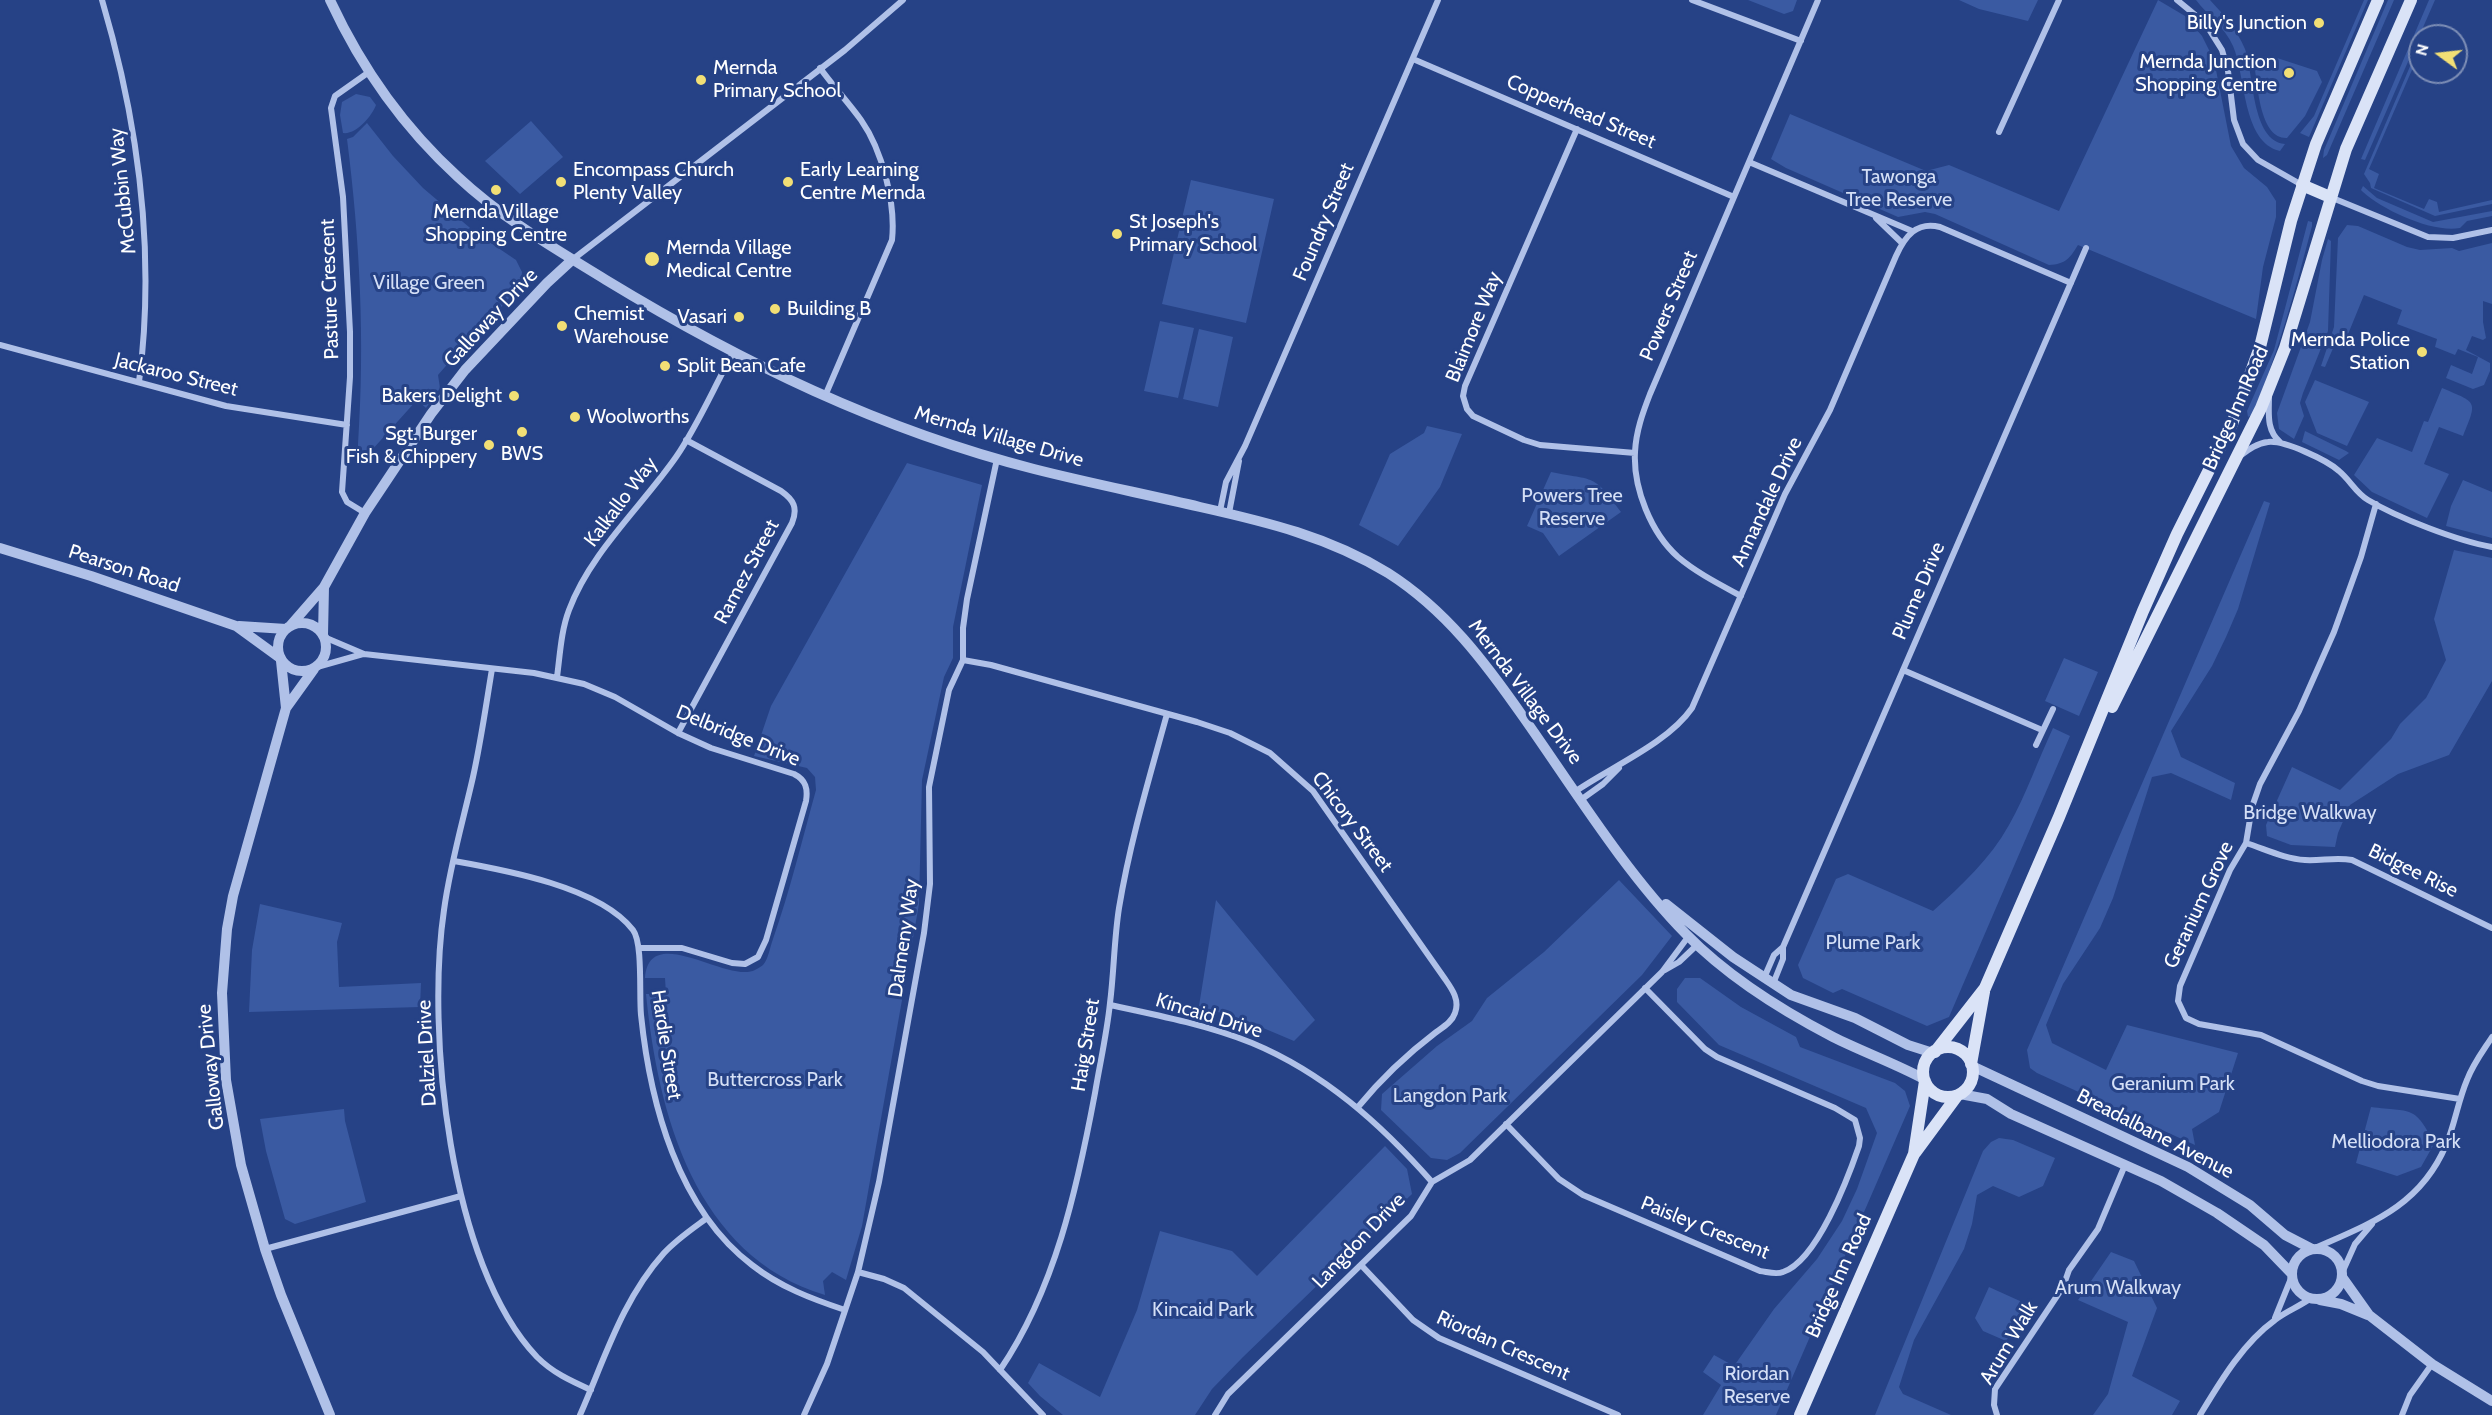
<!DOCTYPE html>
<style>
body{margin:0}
#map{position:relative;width:2492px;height:1415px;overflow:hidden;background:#264286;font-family:Cabin,sans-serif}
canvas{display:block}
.north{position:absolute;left:2408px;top:24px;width:60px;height:60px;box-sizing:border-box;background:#264286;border:2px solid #7d8eb6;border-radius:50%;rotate:285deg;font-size:16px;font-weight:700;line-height:24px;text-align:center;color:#fff}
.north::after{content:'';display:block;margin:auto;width:21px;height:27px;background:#f2df75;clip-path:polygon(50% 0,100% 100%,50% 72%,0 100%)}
</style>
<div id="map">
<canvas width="2492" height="1415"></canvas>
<div class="north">N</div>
</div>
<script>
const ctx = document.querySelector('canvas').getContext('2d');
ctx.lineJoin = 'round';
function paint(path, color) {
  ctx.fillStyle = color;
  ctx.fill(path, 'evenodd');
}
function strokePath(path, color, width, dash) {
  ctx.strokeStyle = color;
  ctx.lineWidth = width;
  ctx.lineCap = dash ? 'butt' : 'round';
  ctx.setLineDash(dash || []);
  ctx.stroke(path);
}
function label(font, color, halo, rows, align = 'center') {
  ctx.font = font + ' Cabin,sans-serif';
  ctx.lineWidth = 6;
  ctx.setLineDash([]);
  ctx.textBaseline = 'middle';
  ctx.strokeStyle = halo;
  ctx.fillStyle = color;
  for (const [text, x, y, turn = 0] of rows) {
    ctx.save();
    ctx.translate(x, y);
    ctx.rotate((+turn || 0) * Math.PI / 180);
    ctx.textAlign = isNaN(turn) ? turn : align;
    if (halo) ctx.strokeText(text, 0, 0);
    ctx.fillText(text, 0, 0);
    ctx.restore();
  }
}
const green = new Path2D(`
 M1748,0H1797L1793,11L1784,14Z
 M1959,0H2038L2028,21L1979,9Z
 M2158,0L2185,16L2202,36L2214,60L2231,146L2244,168L2267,187L2276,201V217L2263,267L2256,319L2078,245C2070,258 2066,264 2049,265L1935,214L1925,212L1898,217L1786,168L1771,159L1790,114L1926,171L1949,165L2059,211Z
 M2196,0H2210C2224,15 2237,30 2245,49C2254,73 2251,141 2285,144L2280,151C2242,142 2246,76 2233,46C2225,27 2207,15 2196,0Z
 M2364,0H2368L2309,137L2300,133L2314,116Z
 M2388,0H2394L2327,155L2323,158L2324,150Z
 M2429,0H2435L2365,160L2361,159Z
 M2420,43V65L2415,63L2369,169L2379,174L2374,188L2424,209L2429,199L2437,202L2439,212L2492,200V204L2435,216L2371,188L2370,183L2364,174Z
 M2274,57L2317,71L2322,82L2305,116L2287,138C2261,139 2258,90 2255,70L2260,68L2268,70Z
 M356,94L370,97L376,105C372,116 356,135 343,133L340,115L342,102Z
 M531,121L563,157L520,194L485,161Z
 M367,123L393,156L423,188L476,233L516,260L522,272L521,284L486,325L478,329L438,375L440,388L426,408L417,400L371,451H358V444C365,341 360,241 347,139L353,137Z
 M1191,180L1274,199L1246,323L1162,304Z
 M2363,186L2377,198L2433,222L2492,211V216L2467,221L2460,228C2433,233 2384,211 2363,192L2361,190Z
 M2308,221L2312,222V226C2295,291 2278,354 2252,415L2248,417L2247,411L2274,350Z
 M2347,225L2358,226L2407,247L2420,250L2452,248L2459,251L2492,243V304L2483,301V322L2486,338L2483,340L2472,336L2466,350L2490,363V371L2484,385L2473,389L2446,378L2451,365L2472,374L2478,357L2458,349L2455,355L2435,347L2437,339L2397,324L2402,310L2364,295L2342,349L2334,346L2325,367L2321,366L2334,327L2338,238Z
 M2328,239L2331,241L2328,331L2303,393L2300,403L2304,416L2294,439L2279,429L2277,413L2310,322L2322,260Z
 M1160,321L1194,328L1178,398L1144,391Z
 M1199,329L1233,337L1218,407L1183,399Z
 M2315,380L2369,402L2347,446L2317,433L2305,402Z
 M2442,388C2477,403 2478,400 2463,436L2439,427L2424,464L2449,474L2427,518L2372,492L2354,475L2377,438L2412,452L2424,421L2428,422Z
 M1427,426L1462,434L1440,487L1398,546L1359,525L1390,454L1424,433Z
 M2305,431L2346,451L2349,453L2339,460L2302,442Z
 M907,463L982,485L953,627V658L944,677L922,780L919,904L862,1226L846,1280L832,1272L823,1281L825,1295C695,1256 658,1114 646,994H666L665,978H645C649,921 728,984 755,970C758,968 761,967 763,965C768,960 770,947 773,939C790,891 802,840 816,790L815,777L807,768L754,756L771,706Z
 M1551,472C1595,481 1593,473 1621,512L1559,556L1543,533L1527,526Z
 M2463,480L2492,492V538L2446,526L2451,506Z
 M2264,501L2270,503L2238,609L2226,637L2212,666L2171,731L2181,757L2235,783L2231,800L2171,773L2152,777L2113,898L2100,928L2063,984L2046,1025L2052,1043L2106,1070L2127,1025L2238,1053L2219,1112L2192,1129L2195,1145L2037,1073L2030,1068L2027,1050Z
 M2454,550L2492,558V681L2449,755L2398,774L2350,805L2338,833L2335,847L2291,845L2267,836L2266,825L2292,767L2340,790L2391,739L2400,724L2426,698L2446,660L2434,619Z
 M2064,658L2098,672L2079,716L2045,701Z
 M2053,728L2070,736L1949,1017L1927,1026L1842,989L1833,993L1803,978L1798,965L1836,879L1848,874L1933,911C1962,885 1990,859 2009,825C2026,795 2038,760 2053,728Z
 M1619,880L1672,936L1642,975L1460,1153L1447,1160L1431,1158L1381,1110L1382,1094L1437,1046L1472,1021L1487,998L1544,952Z
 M1216,900L1315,1020L1294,1041L1249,1022L1199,1006Z
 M260,904L342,923L337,942L339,987L421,983L420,1007L249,1012L252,950Z
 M1685,978H1700L1741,1007L1796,1037L1800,1047L1895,1083L1905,1091L1910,1106L1776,1415H1703L1721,1385L1703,1372L1714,1355L1734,1366L1774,1309L1817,1259L1842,1221L1857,1189L1877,1133L1866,1108L1719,1045L1677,1002V989Z
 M2371,1107C2411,1112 2416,1105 2434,1144L2421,1167L2397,1176L2356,1163Z
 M344,1109L345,1121L366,1202L295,1224L285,1219L266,1151L260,1119Z
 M1999,1138L2013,1140L2055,1158L2043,1186L2019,1197L1993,1186L1977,1195L1972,1224L1964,1249L1914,1340L1899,1387L1903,1394L1951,1415H1875L1983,1151L1991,1142Z
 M1385,1146L1407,1169L1412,1194L1243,1357L1212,1389L1195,1415H1063L1040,1396L1028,1383L1039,1363L1100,1397L1137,1310L1160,1231L1232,1251L1257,1276Z
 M2111,1252L2134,1261L2157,1308L2132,1376L2180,1401L2172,1415H2093L2108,1394L2128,1322L2078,1300Z
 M1989,1287L2031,1306L2006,1341L1983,1331L1975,1318Z`);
const minor = new Path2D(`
 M102,0C139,125 156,252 139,382
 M1692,0L1801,41
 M2177,0L2205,23L2222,50L2228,71L2234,120L2243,144L2258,160L2302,185
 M1413,59L1734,197
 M820,68C833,86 848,102 861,120C882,150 896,203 892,240L825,396
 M1577,129L1465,386L1463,396L1467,409L1473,416L1524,440L1540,445L1635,453
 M1999,132L2059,0
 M1749,162L1912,231
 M2330,197L2428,237L2453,238L2492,230
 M1876,218L1902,243
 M572,260L845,50L903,0
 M0,345L226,406L347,425
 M2269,396C2269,413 2266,430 2280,442
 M2240,456C2248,450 2257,443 2268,442C2284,440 2327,460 2339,471C2350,480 2356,493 2368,500C2398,518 2458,541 2492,547
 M2376,504L2361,557L2334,632L2299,711L2260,784L2252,807L2246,843L2230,870L2180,986L2178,1001L2186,1018L2199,1024L2261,1035L2362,1081L2378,1086L2460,1099
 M1220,511L1226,482L1245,446L1438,0
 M365,513L347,502L342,492L350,377V332L343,197L331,108L335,96L369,72
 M1229,513L1239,461
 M1741,596C1719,584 1697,573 1678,557C1651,533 1633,488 1635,452C1636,431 1643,412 1650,394L1818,0
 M324,637L364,654L534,673L584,684L615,697L678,733L711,748L794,774C806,780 808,789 806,801L766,940L758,957L745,964L732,963L682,948H639
 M963,660L991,665L1197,722L1230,733L1270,753L1313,791L1445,979C1452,989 1460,1000 1455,1013C1452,1022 1443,1027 1435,1033C1406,1055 1381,1079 1358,1107
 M317,667L363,654
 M492,669C486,705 481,741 473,777C463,821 450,865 444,910C426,1031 449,1265 537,1357C553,1373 571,1381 591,1390
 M1903,670L2042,730
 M557,677C560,655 561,631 569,610C590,553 642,506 676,457C698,425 714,387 733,353
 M678,733L792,523C798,508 794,500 781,491L686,440
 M2036,745L2053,709
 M1576,791C1611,767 1668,743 1692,708L1785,494L1830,410L1896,256C1905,236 1917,221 1940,227L2071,283
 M1582,799L1603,784L1619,768
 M2246,843C2265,849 2285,859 2305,860C2321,861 2336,857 2352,860L2492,928
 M454,861C505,870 600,887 633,930C643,943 639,995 641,1015C650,1103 678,1209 752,1265C780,1287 812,1299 845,1310
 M1665,970L1679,962L1697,945
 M1764,978L1774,955L1783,947L2086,248
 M1773,984L1783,959V947
 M1110,1005C1157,1015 1207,1025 1252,1043C1324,1073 1381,1124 1432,1182
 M1506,1124L1559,1179L1583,1195L1760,1271C1768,1272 1776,1275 1783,1272C1817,1261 1848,1178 1859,1146L1860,1138L1855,1120L1835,1108L1717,1057L1705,1049L1645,988
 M265,1249L461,1196
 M2313,1249C2369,1224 2420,1207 2446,1145C2455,1124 2458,1101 2467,1080C2473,1064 2483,1051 2492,1037
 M1361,1265L1413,1320L1439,1338L1618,1415
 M858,1272L884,1279L904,1288L983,1352L1043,1415
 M2342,1273L2355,1244L2372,1224
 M2275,1318L2292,1276
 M1000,1370C1055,1289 1077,1189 1095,1093C1100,1063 1107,1033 1110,1003C1114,972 1114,940 1119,908C1130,842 1149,779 1167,714
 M580,1415C605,1358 622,1300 664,1253C677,1239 692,1229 707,1218
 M804,1415L827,1364L858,1272L879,1182L924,933L930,884L929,787L949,690L963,660V628L967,599L997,459
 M1215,1415L1228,1394L1411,1216L1432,1182L1470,1160L1662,972L1688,937
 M1997,1415L1994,1405L1995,1389L2063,1287L2069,1270L2098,1229L2125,1165
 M2200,1415C2220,1382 2243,1343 2275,1320C2286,1311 2299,1307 2311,1298
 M2402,1415L2410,1395L2432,1364`);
const tertiary = new Path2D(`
 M330,0C361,67 403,127 458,177C503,219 554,248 606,280C741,362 881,430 1034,469C1089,483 1145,494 1200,507C1267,522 1329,537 1388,573C1446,610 1485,662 1524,718C1574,789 1625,872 1686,934C1727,976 1781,1010 1833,1037C1863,1052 1894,1063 1924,1079
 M0,548L91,576L236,626L280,658
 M278 647a24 24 0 1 1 48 0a24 24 0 1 1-48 0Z
 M239,626L286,629
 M290,626L324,587L365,513L431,414L465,370L547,283L572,260
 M323,635L324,587
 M281,661L286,708
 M314,669L286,708L233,896L227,929L222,993L226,1080L241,1165L265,1249L281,1295L330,1415
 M1666,904L1733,957L1791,995L1855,1018L1908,1045L1933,1053
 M1972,1066L2188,1167L2250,1205L2285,1235L2312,1249
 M1960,1094L1987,1099L2011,1114L2161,1181L2217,1213L2264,1245L2292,1274
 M2292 1274a25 25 0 1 1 50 0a25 25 0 1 1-50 0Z
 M2342,1277L2369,1315L2432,1364L2492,1401
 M2320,1300L2341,1304L2368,1315`);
const secondary = new Path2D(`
 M2302,185L2330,197
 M2112,707L2261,408L2285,348L2346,149L2411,0
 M1923 1072a25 25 0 1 1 50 0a25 25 0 1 1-50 0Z
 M1935,1052L1985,988L2059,817L2143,611L2177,534L2232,424L2260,347L2291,221L2316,144L2378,0
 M1971,1064L1984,992
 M1915,1153L1957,1096
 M1800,1415L1914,1154L1925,1081`);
const markers = [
 [2319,23,6,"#f2df75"],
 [2289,73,6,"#f2df75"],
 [701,80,6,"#f2df75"],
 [561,182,6,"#f2df75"],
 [788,182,6,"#f2df75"],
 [496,190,6,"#f2df75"],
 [1117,234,6,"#f2df75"],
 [652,259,8,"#f2df75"],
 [775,309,6,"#f2df75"],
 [739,317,6,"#f2df75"],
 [562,326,6,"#f2df75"],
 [2422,352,6,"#f2df75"],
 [665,366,6,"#f2df75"],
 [514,396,6,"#f2df75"],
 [575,417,6,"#f2df75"],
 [522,432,6,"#f2df75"],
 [489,445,6,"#f2df75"]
];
const poiNames = [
 ["Billy's Junction",2307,23,"right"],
 ["Mernda Junction",2277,62,"right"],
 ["Shopping Centre",2277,85,"right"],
 ["Mernda",713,68],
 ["Primary School",713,91],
 ["Encompass Church",573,170],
 ["Plenty Valley",573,193],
 ["Early Learning",800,170],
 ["Centre Mernda",800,193],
 ["Mernda Village",496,212,"center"],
 ["Shopping Centre",496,235,"center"],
 ["St Joseph's",1129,222],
 ["Primary School",1129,245],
 ["Mernda Village",666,248],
 ["Medical Centre",666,271],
 ["Building B",787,309],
 ["Chemist",574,314],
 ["Warehouse",574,337],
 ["Vasari",727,317,"right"],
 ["Mernda Police",2410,340,"right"],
 ["Station",2410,363,"right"],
 ["Split Bean Cafe",677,366],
 ["Bakers Delight",502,396,"right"],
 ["Woolworths",587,417],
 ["Sgt. Burger",477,434,"right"],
 ["Fish & Chippery",477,457,"right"],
 ["BWS",522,454,"center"]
];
const streetNames = [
 ["Copperhead Street",1581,112,23],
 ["McCubbin Way",123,191,-96],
 ["Foundry Street",1324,222,-67],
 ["Pasture Crescent",330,289,-92],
 ["Powers Street",1669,306,-67],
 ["Galloway Drive",491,318,-47],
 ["Blaimore Way",1474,327,-68],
 ["Jackaroo Street",176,375,14],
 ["Bridge Inn Road",2236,408,-66],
 ["Mernda Village Drive",999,437,16],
 ["Kalkallo Way",621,502,-53],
 ["Annandale Drive",1767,502,-65],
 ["Pearson Road",124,569,18],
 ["Ramez Street",747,572,-62],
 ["Plume Drive",1919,591,-67],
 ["Mernda Village Drive",1525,692,53],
 ["Delbridge Drive",738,736,22],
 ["Chicory Street",1352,822,53],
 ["Bidgee Rise",2413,871,26],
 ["Geranium Grove",2199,905,-65],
 ["Dalmeny Way",904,938,-82],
 ["Kincaid Drive",1209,1016,17],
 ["Hardie Street",666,1045,81],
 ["Haig Street",1086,1045,-81],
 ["Dalziel Drive",427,1053,-93],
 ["Galloway Drive",211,1067,-96],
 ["Breadalbane Avenue",2155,1134,27],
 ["Paisley Crescent",1705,1228,22],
 ["Langdon Drive",1359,1241,-46],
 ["Bridge Inn Road",1839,1276,-66],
 ["Arum Walk",2009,1343,-59],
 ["Riordan Crescent",1503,1346,24]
];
const parkNames = [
 ["Tawonga",1899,177],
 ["Tree Reserve",1899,200],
 ["Village Green",429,283],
 ["Powers Tree",1572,496],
 ["Reserve",1572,519],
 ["Bridge Walkway",2310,813],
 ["Plume Park",1873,943],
 ["Buttercross Park",775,1080],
 ["Geranium Park",2173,1084],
 ["Langdon Park",1450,1096],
 ["Melliodora Park",2396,1142],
 ["Arum Walkway",2118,1288],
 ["Kincaid Park",1203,1310],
 ["Riordan",1757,1374],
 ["Reserve",1757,1397]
];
paint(green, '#3a5aa2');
strokePath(minor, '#b0c1e8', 6);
strokePath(tertiary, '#b0c1e8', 10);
strokePath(secondary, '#dae3f7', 12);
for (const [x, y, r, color] of markers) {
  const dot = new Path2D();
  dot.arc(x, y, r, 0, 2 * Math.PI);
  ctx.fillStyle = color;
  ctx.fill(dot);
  strokePath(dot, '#264286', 2);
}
label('20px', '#fff', '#264286', poiNames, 'left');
label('20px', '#fff', '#264286', streetNames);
label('20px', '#d4dff6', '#264286', parkNames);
</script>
